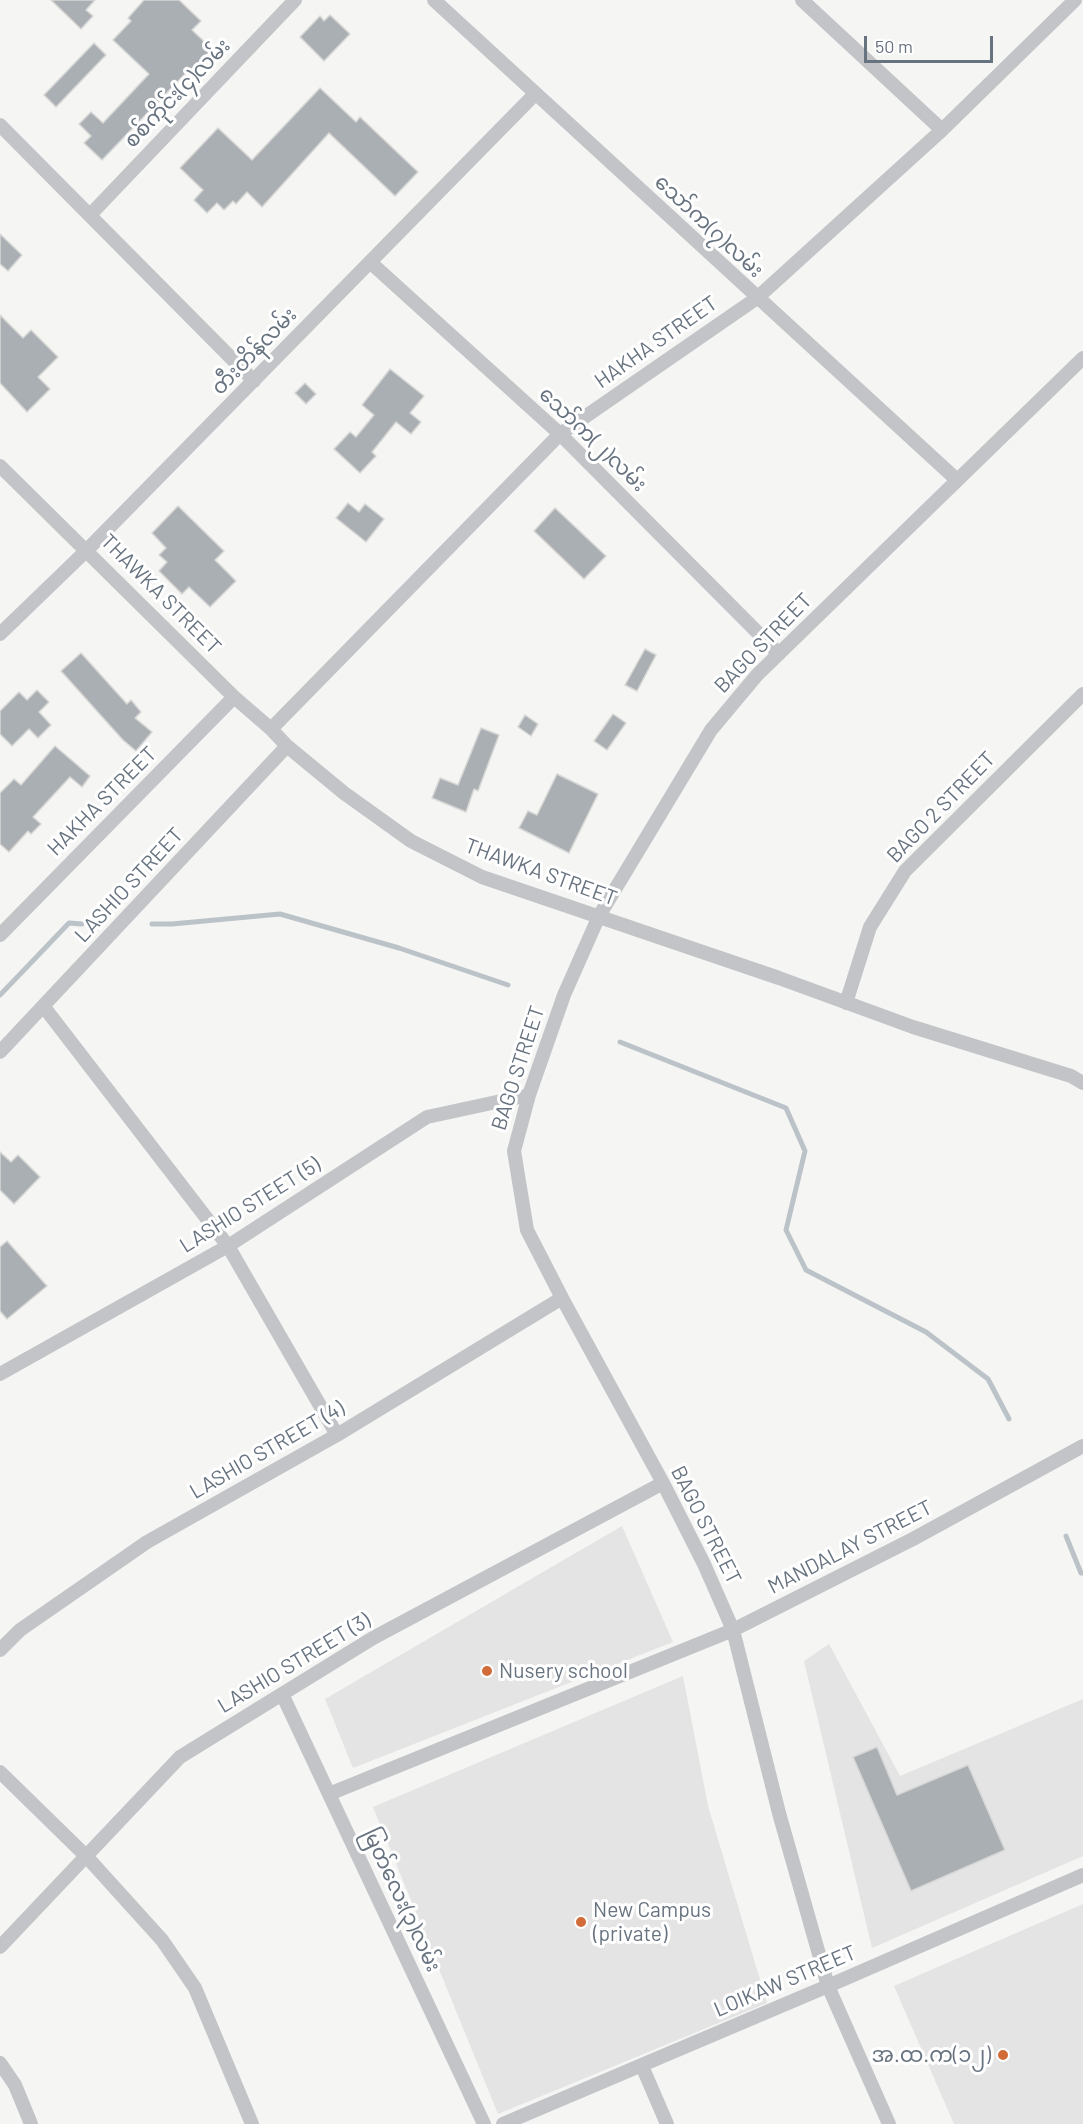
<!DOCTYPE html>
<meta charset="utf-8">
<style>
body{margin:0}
#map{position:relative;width:1083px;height:2124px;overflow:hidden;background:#f5f5f3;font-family:Barlow,sans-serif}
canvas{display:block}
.scale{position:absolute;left:864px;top:36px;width:129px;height:27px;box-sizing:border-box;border:3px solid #687380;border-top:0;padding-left:8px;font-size:18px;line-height:21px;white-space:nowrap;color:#687380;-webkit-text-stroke:4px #fff;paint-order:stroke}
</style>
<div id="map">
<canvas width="1083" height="2124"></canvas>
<div class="scale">50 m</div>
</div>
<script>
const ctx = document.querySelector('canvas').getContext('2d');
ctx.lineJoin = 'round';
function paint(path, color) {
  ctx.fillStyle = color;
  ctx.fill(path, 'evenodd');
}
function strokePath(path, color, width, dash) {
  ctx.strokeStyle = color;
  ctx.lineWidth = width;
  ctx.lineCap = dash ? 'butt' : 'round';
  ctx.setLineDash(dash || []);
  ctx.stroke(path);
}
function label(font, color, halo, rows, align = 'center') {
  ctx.font = font + ' Barlow,"Noto Sans Myanmar",sans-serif';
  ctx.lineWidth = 6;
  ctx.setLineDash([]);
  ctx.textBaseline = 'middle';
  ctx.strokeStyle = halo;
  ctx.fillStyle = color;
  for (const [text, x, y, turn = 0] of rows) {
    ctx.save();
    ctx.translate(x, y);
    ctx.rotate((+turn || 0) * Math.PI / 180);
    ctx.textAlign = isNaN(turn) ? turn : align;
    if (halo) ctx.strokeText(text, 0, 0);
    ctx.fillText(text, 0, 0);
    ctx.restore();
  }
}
const built = new Path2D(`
 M622,1526L673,1642L353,1768L325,1699Z
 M829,1644L900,1776L1083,1699V1856L872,1948L804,1661Z
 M683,1676L708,1806L767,2003L498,2114L373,1807Z
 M1083,1904V2124H954L894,1986Z`);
const stream = new Path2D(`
 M152,924H172L280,914L399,948L508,985
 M0,995L69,923L82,924
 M620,1042L786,1108L805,1151L786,1230L806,1270L926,1332L988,1379L1009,1419
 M1066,1536L1081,1573H1083`);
const building = new Path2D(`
 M51,0H95L86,10L93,16L81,29Z
 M144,0H179L201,21L192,30L212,49L188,74L186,73L102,160L84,143L91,136L79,124L91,112L103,123L149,74L113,40L131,21L128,18Z
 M330,15L350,34L324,61L300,37L320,16L324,21Z
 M94,43L106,55L56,107L44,95Z
 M320,88L356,122L360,117L418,172L395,196L329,133L262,207L247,192L236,204L233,201L224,210L217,203L207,213L194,200L203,190L180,168L218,128L252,160Z
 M0,234L22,255L8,271L0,264Z
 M0,315L23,338L31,330L58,357L38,377L50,389L27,412L0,383Z
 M390,369L424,396L410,413L421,422L411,434L396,422L372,452L376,456L360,473L334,449L350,432L356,437L374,415L362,405Z
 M305,383L316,394L306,404L295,393Z
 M348,503L359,512L365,504L384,519L366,542L336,518Z
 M178,506L224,551L215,560L236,581L210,607L189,587L182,594L159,571L167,562L159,555L166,548L152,533Z
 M555,508L606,556L584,579L534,531Z
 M645,649L656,655L637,691L625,685Z
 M81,653L127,704L131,700L141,712L135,718L152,732L136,751L123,740L61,671Z
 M37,690L49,702L39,712L51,725L38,738L29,729L12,746L0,734V711L19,692L27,700Z
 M613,714L626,723L607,750L594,741Z
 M525,715L538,724L531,736L518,727Z
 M481,728L499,735L478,791L474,789L466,812L432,798L440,778L458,785Z
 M55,746L90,776L82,787L70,777L33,817L41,824L31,834L28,831L9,852L0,844V793L14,779L21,785Z
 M557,774L598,794L569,853L519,828L528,811L537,815Z
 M0,1152L11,1162L18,1155L40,1177L14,1204L0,1190Z
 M7,1241L47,1286L7,1319L0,1311V1247Z
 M877,1747L897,1795L968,1765L1005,1850L911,1891L853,1757Z`);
const minor = new Path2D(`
 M434,0L957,480
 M802,0L942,130
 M0,125L254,381
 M90,215L295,0
 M370,262L560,434L779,654
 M0,466L234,697L271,729L287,746L344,793L411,841L482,877L779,978L913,1027L1071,1076L1083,1083
 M0,634L87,550L535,94
 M271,729L560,434L757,298L942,130L1075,0
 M0,935L234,697
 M846,1003L870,927L905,871L1083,694
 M44,1007L228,1246L337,1435
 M0,1052L287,746
 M0,1374L228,1246L427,1117L529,1095
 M0,1650L20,1630L147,1542L337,1435L562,1298
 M282,1694L484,2124
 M0,1772L86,1856L162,1940L195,1988L252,2124
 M329,1794L733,1630L913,1539L1083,1446
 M0,1947L180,1757L373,1638L663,1483
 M0,2063L15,2085L31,2124
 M642,2066L667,2124
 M503,2124L828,1986L1083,1875
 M889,2124L828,1986L779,1813L733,1630L704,1564L663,1483L562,1298L527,1230L514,1151L529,1095L564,995L599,916L711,730L757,675L1083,358`);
const markers = [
 [487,1671,6,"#d16b37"],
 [581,1922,6,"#d16b37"],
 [1003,2055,6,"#d16b37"]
];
const streetNames = [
 ["စစ်ကိုင်း(၄)လမ်း",177,93,-46],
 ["သော်က(၇)လမ်း",709,226,43],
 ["HAKHA STREET",656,342,-35],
 ["တီးတိန်လမ်း",254,351,-46],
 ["သော်က(၂)လမ်း",593,439,44],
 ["THAWKA STREET",161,594,45],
 ["BAGO STREET",763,643,-46],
 ["HAKHA STREET",102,801,-45],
 ["BAGO 2 STREET",941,807,-46],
 ["THAWKA STREET",541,872,20],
 ["LASHIO STREET",129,885,-47],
 ["BAGO STREET",518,1068,-72],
 ["LASHIO STEET (5)",250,1205,-32],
 ["LASHIO STREET (4)",267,1450,-30],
 ["BAGO STREET",706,1525,63],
 ["MANDALAY STREET",850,1547,-27],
 ["LASHIO STREET (3)",294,1663,-31],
 ["မြတ်လေး(၃)လမ်း",402,1900,65],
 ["LOIKAW STREET",785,1981,-23]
];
const poiNames = [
 ["Nusery school",499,1671],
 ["New Campus",593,1910],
 ["(private)",593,1934],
 ["အ.ထ.က(၁၂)",991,2055,"right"]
];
paint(built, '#e3e4e3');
strokePath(stream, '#bbc3c9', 5);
paint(building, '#aaafb4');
strokePath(building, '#d7d7d5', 1.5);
strokePath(minor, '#c2c4c7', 14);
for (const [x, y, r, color] of markers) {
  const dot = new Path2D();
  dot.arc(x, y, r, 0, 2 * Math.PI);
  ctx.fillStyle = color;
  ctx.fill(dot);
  strokePath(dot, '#fff', 2);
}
label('21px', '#687380', '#fff', streetNames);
label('21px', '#687380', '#fff', poiNames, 'left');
</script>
